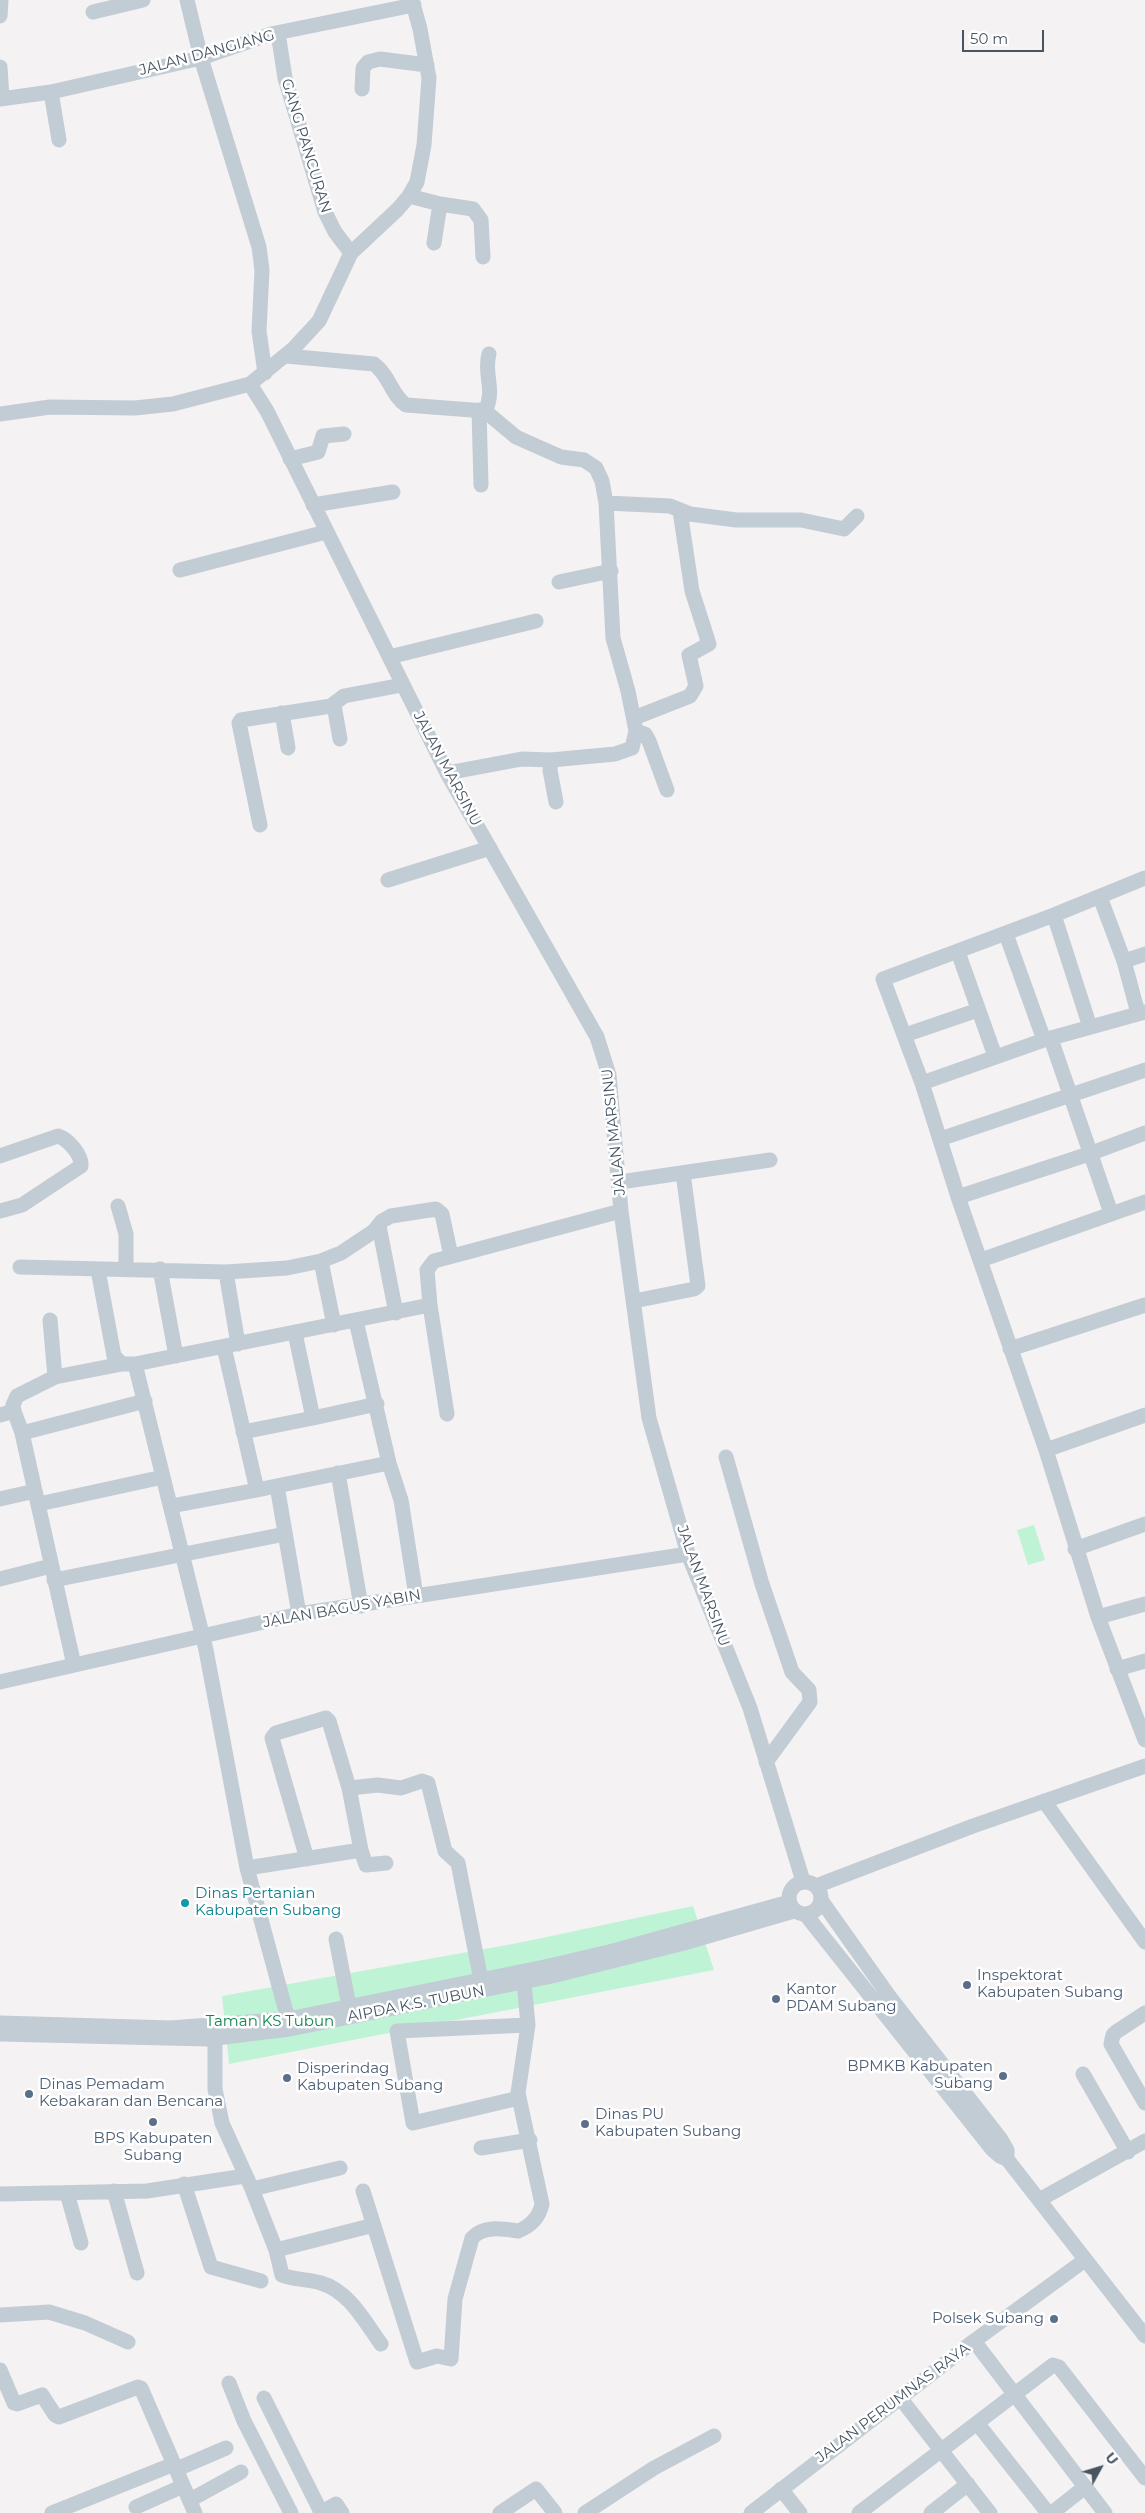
<!DOCTYPE html>
<style>
body{margin:0}
#map{position:relative;width:1145px;height:2513px;overflow:hidden;background:#f4f2f2;font-family:Montserrat,sans-serif}
canvas{display:block}
.north{position:absolute;left:1075px;top:2443px;width:50px;height:50px;-webkit-text-stroke:4px #fff;paint-order:stroke;rotate:51deg;font-size:14px;font-weight:700;line-height:20px;text-align:center;color:#475462}
.north::after{content:'';display:block;margin:auto;width:18px;height:22px;background:#475462;clip-path:polygon(50% 0,100% 100%,50% 72%,0 100%)}
.scale{position:absolute;left:962px;top:30px;width:82px;height:22px;box-sizing:border-box;border:2px solid #475462;border-top:0;padding-left:6px;font-size:15px;line-height:18px;white-space:nowrap;color:#475462;-webkit-text-stroke:4px #fff;paint-order:stroke}
</style>
<div id="map">
<canvas width="1145" height="2513"></canvas>
<div class="north">U</div>
<div class="scale">50 m</div>
</div>
<script>
const ctx = document.querySelector('canvas').getContext('2d');
ctx.lineJoin = 'round';
function paint(path, color) {
  ctx.fillStyle = color;
  ctx.fill(path, 'evenodd');
}
function strokePath(path, color, width, dash) {
  ctx.strokeStyle = color;
  ctx.lineWidth = width;
  ctx.lineCap = dash ? 'butt' : 'round';
  ctx.setLineDash(dash || []);
  ctx.stroke(path);
}
function label(font, color, halo, rows, align = 'center') {
  ctx.font = font + ' Montserrat,sans-serif';
  ctx.lineWidth = 5;
  ctx.setLineDash([]);
  ctx.textBaseline = 'middle';
  ctx.strokeStyle = halo;
  ctx.fillStyle = color;
  for (const [text, x, y, turn = 0] of rows) {
    ctx.save();
    ctx.translate(x, y);
    ctx.rotate((+turn || 0) * Math.PI / 180);
    ctx.textAlign = isNaN(turn) ? turn : align;
    if (halo) ctx.strokeText(text, 0, 0);
    ctx.fillText(text, 0, 0);
    ctx.restore();
  }
}
const green = new Path2D(`
 M1034,1525L1045,1560L1028,1565L1017,1530Z
 M693,1906L714,1970L229,2064L222,1996L518,1943Z`);
const minor = new Path2D(`
 M187,0L201,58L259,247L262,270L259,331L265,373
 M93,12L143,0
 M0,16L1,0
 M278,33L285,78L325,212L335,232L351,253
 M0,67L2,98
 M362,89L363,68L368,62L380,59L427,65
 M51,92L59,140
 M0,99L51,92L201,58L271,34L414,5
 M409,196L440,204L473,209L481,220L483,257
 M434,243L440,204
 M286,356L374,364C390,376 391,395 406,405L485,411L516,437L561,457L584,460L596,468L602,481L606,503L613,638L628,691L636,731L632,748L615,754L551,760
 M250,384L267,411L447,773L597,1037L609,1075L621,1211L649,1418L688,1554L750,1708L803,1881
 M479,410L481,485
 M485,411C496,390 483,373 489,354
 M0,414L50,407L135,408L173,404L250,384L293,349L319,321L351,253L398,209L409,196L417,182L424,145L429,78L420,29L412,0
 M290,459L318,452L323,436L344,434
 M606,503L670,506L690,514L736,520H801L844,529L857,516
 M313,505L393,492
 M180,570L326,532
 M559,582L611,571
 M389,657L536,621
 M334,705L340,739
 M282,713L288,748
 M634,718L690,696L696,686L689,655L709,644L692,591L680,511
 M636,731L645,734L649,741L667,790
 M447,773L522,759L551,760L550,770L556,802
 M260,825L239,723L241,720L331,706L344,696L402,685
 M1145,878L1054,915L883,979L922,1083L958,1197L1046,1450L1098,1617L1145,1740
 M388,880L490,848
 M1100,897L1124,961L1138,1013
 M1054,915L1090,1027
 M1006,934L1044,1040
 M958,952L995,1056
 M1124,961L1145,954
 M905,1035L978,1010
 M1051,1039L1111,1213
 M922,1083L1044,1040L1145,1012
 M940,1139L1145,1070
 M0,1156L58,1136C68,1139 82,1155 81,1166L22,1205L0,1211
 M620,1182L770,1160
 M958,1197L1089,1154L1145,1133
 M118,1206L126,1234V1269
 M379,1226L396,1313
 M981,1260L1145,1202
 M321,1261L334,1325
 M20,1267L226,1272L238,1344
 M160,1269L176,1356
 M98,1270L114,1356L122,1364H135L430,1305L427,1270L434,1261L621,1211
 M226,1272L287,1268L321,1261L341,1253L374,1231L382,1221L391,1216L436,1209L442,1214L451,1256
 M634,1301L694,1289L698,1286L683,1173
 M430,1305L447,1414
 M50,1320L55,1377
 M356,1321L389,1463L401,1500L416,1596
 M295,1333L313,1418L377,1404
 M224,1347L257,1490L389,1463
 M1010,1349L1145,1305
 M135,1364L206,1650L247,1868L288,2019
 M14,1411L13,1405L17,1396L55,1377L122,1364
 M0,1415L14,1411L22,1433
 M243,1432L313,1418
 M1046,1450L1145,1415
 M726,1457L762,1584L792,1672L809,1690L810,1702L766,1762
 M338,1473L361,1606
 M277,1486L299,1614
 M35,1491L22,1433L145,1401
 M0,1499L35,1491L74,1665
 M39,1504L163,1477
 M171,1506L257,1490
 M1075,1549L1145,1524
 M0,1579L51,1566
 M54,1580L285,1534
 M1098,1617L1145,1604
 M1117,1669L1145,1661
 M0,1682L299,1614L688,1554
 M349,1788L378,1785L401,1788L422,1781L428,1783L445,1851L458,1863L481,1980
 M1044,1801L1145,1942
 M361,1850L366,1865L386,1863
 M247,1868L361,1850L349,1788L329,1721L326,1718L276,1733L272,1738L307,1859
 M789 1898a16 16 0 1 1 32 0a16 16 0 1 1-32 0Z
 M816,1886L973,1826L1145,1766
 M821,1900L889,1996L1000,2138L1007,2150V2159
 M806,1915L992,2149L1000,2156L1007,2159L1145,2336
 M336,1939L349,2006
 M1145,2013L1116,2032L1113,2035L1111,2044L1145,2103
 M0,2023L171,2028L288,2019L549,1966L613,1951L782,1904
 M0,2034L208,2039L290,2029L552,1976L684,1943L794,1911
 M215,2038V2089L222,2123L252,2189L276,2250L374,2225
 M1083,2074L1128,2152
 M519,2098L413,2123L397,2031L528,2025L524,1982
 M481,2148L530,2140
 M184,2184L211,2267L261,2281
 M252,2189L340,2168
 M114,2191L137,2273
 M363,2191L417,2362L437,2356L451,2359L455,2299L472,2238C484,2225 503,2229 518,2231C531,2226 539,2218 542,2204L518,2093L528,2025
 M67,2193L81,2243
 M0,2194L147,2191L245,2176
 M1039,2200L1145,2141
 M276,2250L282,2275C294,2280 308,2279 321,2283C349,2291 365,2322 381,2344
 M0,2315L49,2312L85,2323L128,2342
 M974,2341L1105,2513
 M0,2370L14,2403L17,2404L42,2395L55,2415L59,2417L138,2387L141,2388L195,2513
 M229,2383L244,2421L291,2513
 M264,2398L321,2512
 M901,2399L990,2513
 M977,2423L1048,2513
 M177,2469L226,2448
 M781,2489L800,2513
 M190,2500L241,2472
 M136,2507L183,2486
 M52,2513L174,2464
 M320,2513L336,2504L342,2513
 M500,2513L536,2489L555,2513
 M585,2513L654,2468L714,2436
 M751,2513L974,2341L1085,2260
 M859,2513L1053,2365L1059,2367L1145,2478
 M931,2513L968,2484
 M1052,2513L1085,2487`);
const markers = [
 [185,1903,5,"#0f9aa8"],
 [967,1985,5,"#5c6f8a"],
 [776,1999,5,"#5c6f8a"],
 [1003,2076,5,"#5c6f8a"],
 [287,2078,5,"#5c6f8a"],
 [29,2094,5,"#5c6f8a"],
 [153,2122,5,"#5c6f8a"],
 [585,2124,5,"#5c6f8a"],
 [1054,2319,5,"#5c6f8a"]
];
const streetNames = [
 ["JALAN DANGIANG",207,53,-15],
 ["GANG PANCURAN",306,146,73],
 ["JALAN MARSINU",447,769,62],
 ["JALAN MARSINU",614,1132,-96],
 ["JALAN MARSINU",703,1586,70],
 ["JALAN BAGUS YABIN",342,1609,-10],
 ["AIPDA K.S. TUBUN",416,2004,-11],
 ["JALAN PERUMNAS RAYA",893,2403,-37]
];
const cultureNames = [
 ["Dinas Pertanian",195,1894],
 ["Kabupaten Subang",195,1911]
];
const serviceNames = [
 ["Inspektorat",977,1976],
 ["Kabupaten Subang",977,1993],
 ["Kantor",786,1990],
 ["PDAM Subang",786,2007],
 ["BPMKB Kabupaten",993,2067,"right"],
 ["Subang",993,2084,"right"],
 ["Disperindag",297,2069],
 ["Kabupaten Subang",297,2086],
 ["Dinas Pemadam",39,2085],
 ["Kebakaran dan Bencana",39,2102],
 ["Dinas PU",595,2115],
 ["Kabupaten Subang",595,2132],
 ["BPS Kabupaten",153,2139,"center"],
 ["Subang",153,2156,"center"],
 ["Polsek Subang",1044,2319,"right"]
];
const parkNames = [
 ["Taman KS Tubun",270,2022]
];
paint(green, '#bef4d5');
strokePath(minor, '#c2ccd4', 15);
for (const [x, y, r, color] of markers) {
  const dot = new Path2D();
  dot.arc(x, y, r, 0, 2 * Math.PI);
  ctx.fillStyle = color;
  ctx.fill(dot);
  strokePath(dot, '#fff', 2);
}
label('15px', '#475462', '#fff', streetNames);
label('15px', '#0d838f', '#fff', cultureNames, 'left');
label('15px', '#4e5e75', '#fff', serviceNames, 'left');
label('15px', '#0e874f', '#fff', parkNames);
</script>
